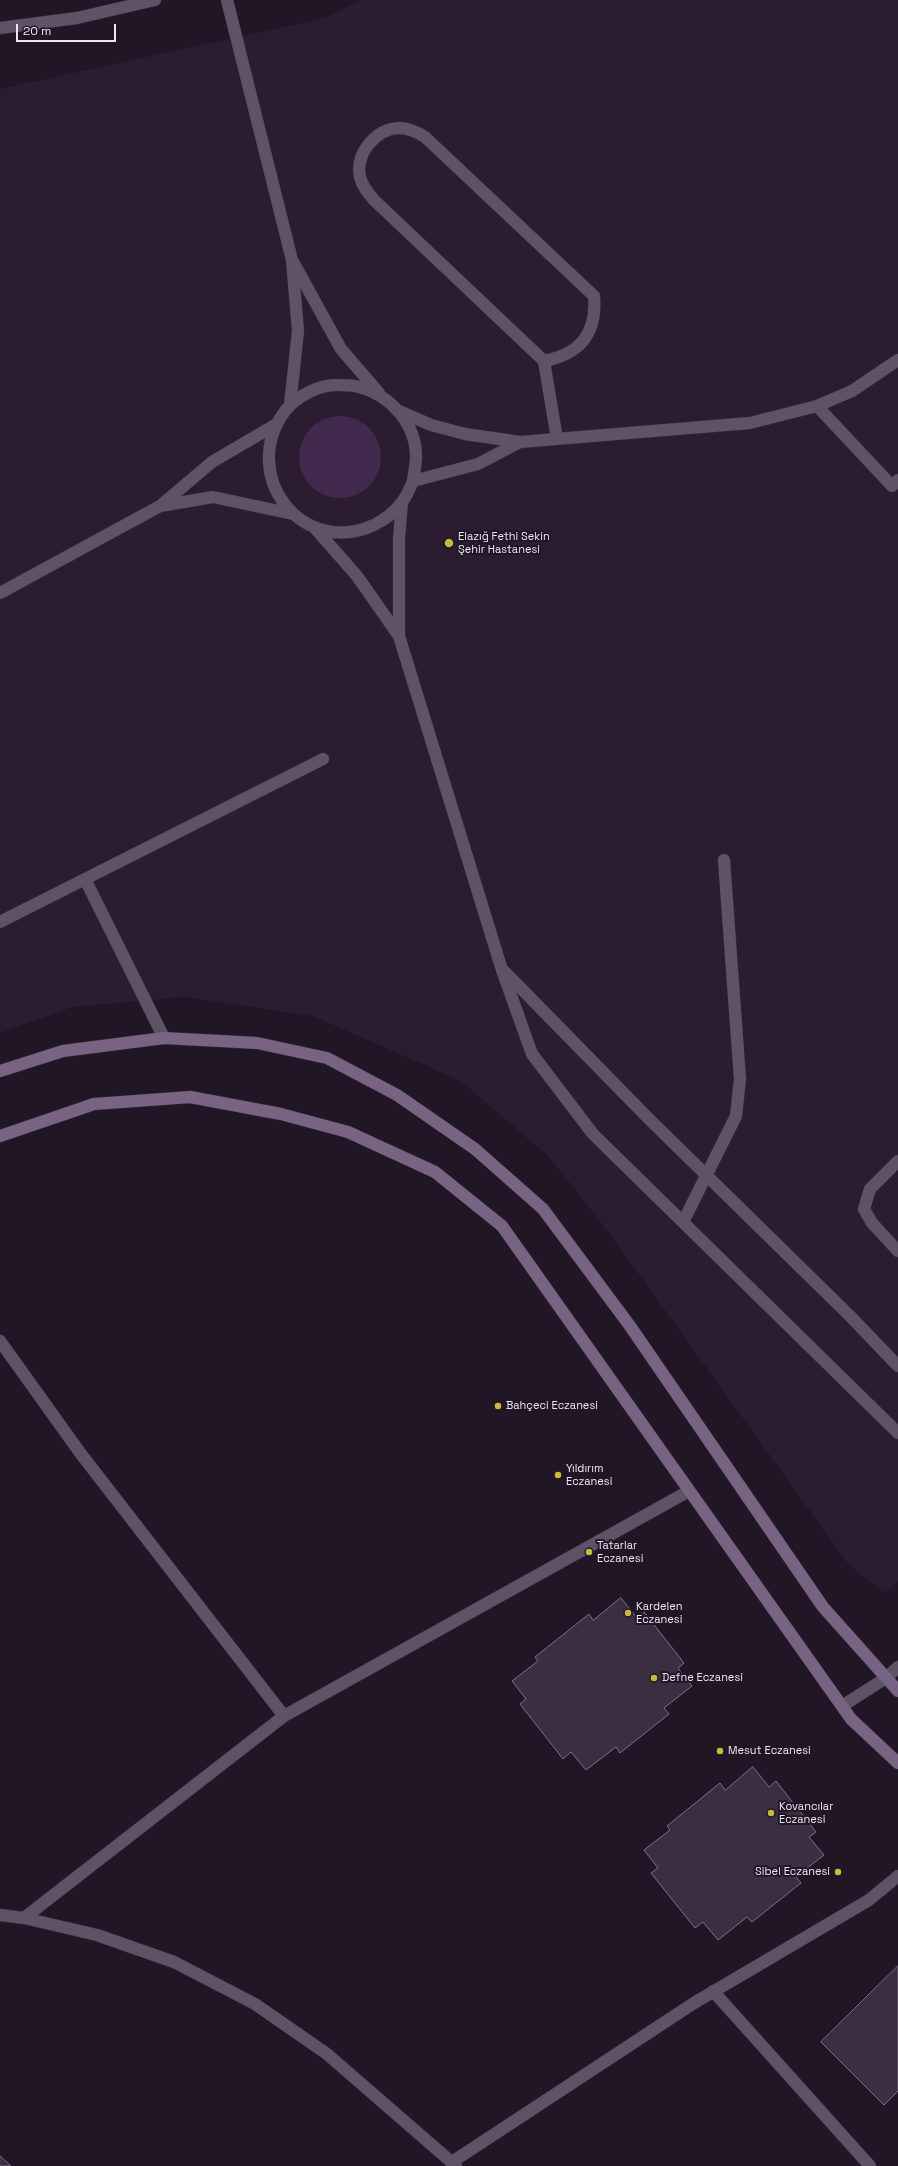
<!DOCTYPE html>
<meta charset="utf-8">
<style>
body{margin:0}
#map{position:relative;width:898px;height:2166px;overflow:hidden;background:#211626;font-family:"Space Grotesk",sans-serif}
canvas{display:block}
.scale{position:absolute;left:16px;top:24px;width:100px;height:18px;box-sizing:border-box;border:2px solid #ede5f1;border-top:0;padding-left:5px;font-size:12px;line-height:14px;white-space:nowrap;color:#ede5f1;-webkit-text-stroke:3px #211626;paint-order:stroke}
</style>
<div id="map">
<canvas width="898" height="2166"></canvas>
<div class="scale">20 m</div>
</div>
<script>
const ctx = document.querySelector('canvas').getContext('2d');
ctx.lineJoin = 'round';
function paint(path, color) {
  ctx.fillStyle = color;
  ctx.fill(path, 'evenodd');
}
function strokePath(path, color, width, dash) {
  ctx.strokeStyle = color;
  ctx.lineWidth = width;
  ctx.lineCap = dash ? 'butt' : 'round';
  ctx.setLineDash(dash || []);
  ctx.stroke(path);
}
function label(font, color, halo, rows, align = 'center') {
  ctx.font = font + ' "Space Grotesk",sans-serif';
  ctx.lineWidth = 4;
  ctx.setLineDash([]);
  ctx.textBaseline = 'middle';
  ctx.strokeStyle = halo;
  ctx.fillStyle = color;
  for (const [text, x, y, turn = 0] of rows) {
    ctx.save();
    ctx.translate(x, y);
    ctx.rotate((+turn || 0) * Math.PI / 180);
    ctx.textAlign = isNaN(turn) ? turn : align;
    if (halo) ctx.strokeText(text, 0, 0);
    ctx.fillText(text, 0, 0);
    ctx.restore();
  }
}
const built = new Path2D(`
 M362,0H898V1581L885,1593L849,1565L607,1230L548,1156L461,1081L313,1016L185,997L72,1007L0,1033V89L325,18Z`);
const green = new Path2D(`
 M299 457a41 41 0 1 1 82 0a41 41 0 1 1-82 0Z`);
const building = new Path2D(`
 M621,1598L637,1618L644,1612L684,1663L678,1668L692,1686L664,1708L669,1714L620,1753L616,1747L586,1770L571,1752L563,1759L520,1704L526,1699L512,1681L538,1661L535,1657L589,1614L593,1620Z
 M753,1767L769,1787L776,1781L816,1832L809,1837L824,1855L796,1877L801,1883L752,1922L747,1917L718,1940L703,1922L695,1928L651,1873L658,1868L644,1850L670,1830L667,1826L720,1783L725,1790Z
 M898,1966V2091L884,2105L821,2042Z
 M0,2156L11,2166H0Z`);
const lane = new Path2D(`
 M227,0L292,260
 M544,361C581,354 597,333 594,296L425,137C417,132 409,128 399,128C376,129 355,153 360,177C362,186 368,193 374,200L544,361L557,439
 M290,405L298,331L292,260L341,349L379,393
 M817,406L892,486L898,480
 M399,411L431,425L465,434L520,442L750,423L817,406L852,391L898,360
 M275,425L212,462L160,506L213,497L293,514
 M413,481C414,473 416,464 416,457C416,423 390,395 359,387C353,385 345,385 338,385C319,384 296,397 285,411C238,475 302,558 374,525C384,520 395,512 402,502C407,496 410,488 413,481L478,464L520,442
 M314,527L357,576L399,636L502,970L532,1054L593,1134L898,1433
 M0,593L160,506
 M399,636V539L402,502
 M85,879L164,1038
 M0,922L323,759
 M505,972L648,1118L850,1316L898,1366
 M898,1161L870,1189L864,1209L872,1223L898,1251
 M683,1222L736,1116L740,1079L724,860
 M842,1706L886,1678L898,1667`);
const street = new Path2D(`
 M0,28L77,18L155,0
 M0,1341L81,1454L284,1716
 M0,1915L24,1918L97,1935L174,1962L255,2004L327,2054L456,2166
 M24,1918L284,1716L689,1491
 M713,1991L870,2166
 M452,2162L694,2003L869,1900L898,1876`);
const secondary = new Path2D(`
 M0,1071L63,1051L164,1038L257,1043L327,1058L397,1095L475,1149L543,1209L630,1326L823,1607L898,1691
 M0,1136L94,1104L190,1097L281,1114L348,1132L435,1172L502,1226L851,1719L898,1763`);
const markers = [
 [449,543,5,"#c7bb3c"],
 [498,1406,4,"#c7bb3c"],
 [558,1475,4,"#c7bb3c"],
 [589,1552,4,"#c7bb3c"],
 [628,1613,4,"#c7bb3c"],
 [654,1678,4,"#c7bb3c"],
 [720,1751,4,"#c7bb3c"],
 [771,1813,4,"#c7bb3c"],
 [838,1872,4,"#c7bb3c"]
];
const poiNames = [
 ["Elazığ Fethi Sekin",458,537],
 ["Şehir Hastanesi",458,550],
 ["Bahçeci Eczanesi",506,1406],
 ["Yıldırım",566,1469],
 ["Eczanesi",566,1482],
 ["Tatarlar",597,1546],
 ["Eczanesi",597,1559],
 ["Kardelen",636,1607],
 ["Eczanesi",636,1620],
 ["Defne Eczanesi",662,1678],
 ["Mesut Eczanesi",728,1751],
 ["Kovancılar",779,1807],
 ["Eczanesi",779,1820],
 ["Sibel Eczanesi",830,1872,"right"]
];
paint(built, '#2b1c32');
paint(green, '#422a4e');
paint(building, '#3a2e40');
strokePath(building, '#7f7186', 1);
strokePath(lane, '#37303c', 13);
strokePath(street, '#37303c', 13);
strokePath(secondary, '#37303c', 13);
strokePath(lane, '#5e5265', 12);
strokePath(street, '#5e5265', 12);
strokePath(secondary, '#786383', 12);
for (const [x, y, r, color] of markers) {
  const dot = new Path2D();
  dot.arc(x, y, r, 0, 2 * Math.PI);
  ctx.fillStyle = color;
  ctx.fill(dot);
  strokePath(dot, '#211626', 1.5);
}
label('11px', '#ede5f1', '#211626', poiNames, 'left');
</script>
